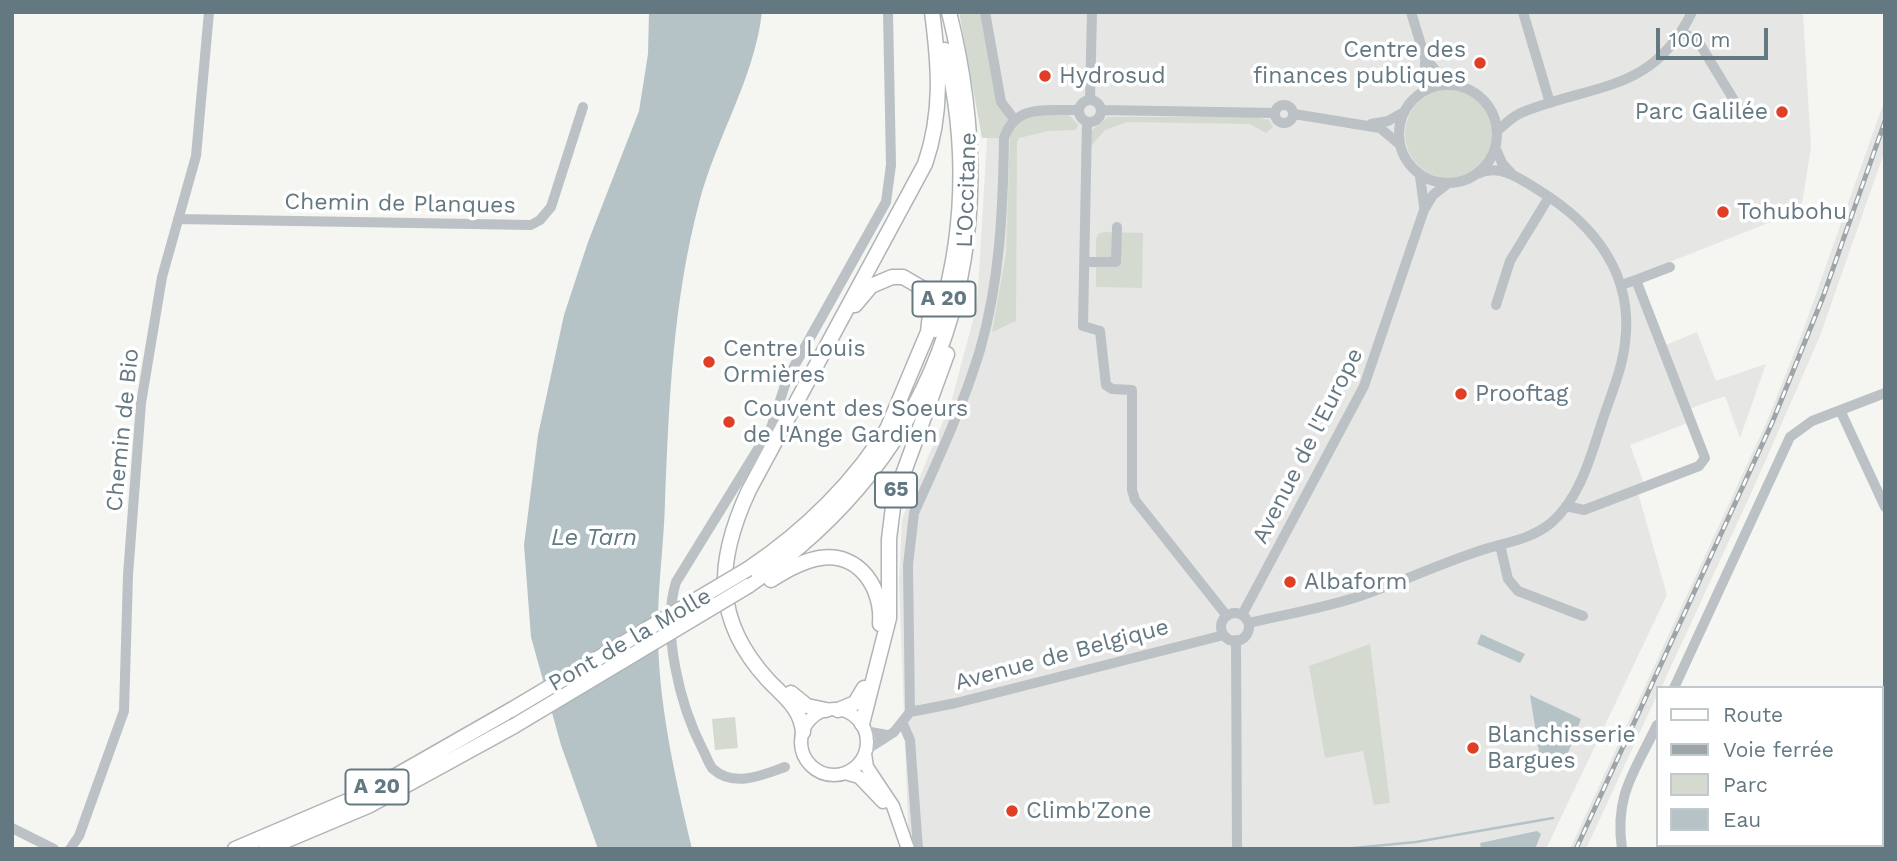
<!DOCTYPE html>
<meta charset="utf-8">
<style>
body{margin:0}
#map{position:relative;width:1897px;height:861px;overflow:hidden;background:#f5f5f1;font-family:"Work Sans",sans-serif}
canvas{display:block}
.frame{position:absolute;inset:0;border:14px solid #647882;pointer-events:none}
.legend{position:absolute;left:1656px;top:686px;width:228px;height:161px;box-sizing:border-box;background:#fff;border:2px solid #c1c9cd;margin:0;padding:9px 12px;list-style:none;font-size:21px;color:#647882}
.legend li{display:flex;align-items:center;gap:14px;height:35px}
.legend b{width:35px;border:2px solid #c1c9cd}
.scale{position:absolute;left:1656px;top:28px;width:112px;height:32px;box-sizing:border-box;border:4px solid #647882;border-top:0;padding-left:9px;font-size:21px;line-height:24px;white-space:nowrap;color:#647882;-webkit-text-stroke:5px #fff;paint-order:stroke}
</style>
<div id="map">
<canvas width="1897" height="861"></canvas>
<div class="frame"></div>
<ul class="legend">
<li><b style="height:9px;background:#fff"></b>Route</li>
<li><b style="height:9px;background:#9da5a9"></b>Voie ferrée</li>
<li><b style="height:19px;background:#d5dad1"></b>Parc</li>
<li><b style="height:19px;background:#b5c3c6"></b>Eau</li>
</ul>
<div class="scale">100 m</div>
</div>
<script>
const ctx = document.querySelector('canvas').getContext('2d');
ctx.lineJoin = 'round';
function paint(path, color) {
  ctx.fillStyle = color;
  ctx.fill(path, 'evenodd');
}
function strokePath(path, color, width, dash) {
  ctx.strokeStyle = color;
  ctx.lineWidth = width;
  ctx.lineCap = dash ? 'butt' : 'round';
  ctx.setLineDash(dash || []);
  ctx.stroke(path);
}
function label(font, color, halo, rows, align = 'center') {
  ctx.font = font + ' "Work Sans",sans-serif';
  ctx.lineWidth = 7;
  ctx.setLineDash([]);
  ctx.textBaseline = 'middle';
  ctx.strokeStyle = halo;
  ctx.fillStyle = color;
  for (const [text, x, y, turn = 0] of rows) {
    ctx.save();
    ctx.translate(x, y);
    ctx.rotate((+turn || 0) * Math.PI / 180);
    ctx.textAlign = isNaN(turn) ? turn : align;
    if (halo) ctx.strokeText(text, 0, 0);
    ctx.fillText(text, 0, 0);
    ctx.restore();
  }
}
const built = new Path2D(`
 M971,12H1803L1811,147L1801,210L1637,275L1666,345L1697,332L1716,381L1766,364L1740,438L1725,396L1686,410L1690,422L1630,445L1646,489L1638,493L1667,595L1546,849H909L899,583L902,519L951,403L977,305L988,123Z
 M1885,99V150L1820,336L1753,489L1661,688H1657V695L1586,849H1570L1767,421L1804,328Z`);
const green = new Path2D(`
 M959,12H985L1001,102L1014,119L1004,138H982Z
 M1405 134a44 44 0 1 1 88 0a44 44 0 1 1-88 0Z
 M1031,115H1069L1078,125L1076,130L1049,131L1019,138L1017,143L1016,321L992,332L1006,254L1010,134L1013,126Z
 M1108,117H1256L1269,120L1273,127L1266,133L1250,124L1127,122L1105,130L1091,146V131Z
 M1104,232L1143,233L1142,288L1096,287V240L1098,234Z
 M1370,644L1390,803L1374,805L1363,751L1325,758L1309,666Z
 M735,717L738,748L715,750L712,719Z`);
const water = new Path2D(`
 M649,12H762C754,80 716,137 699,203C673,302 669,400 665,502C664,543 658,583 658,624C657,700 675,776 692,849H598L561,745L531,637L524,545L538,435L564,315L588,242L639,111L648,54Z
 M1481,634L1525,654L1520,663L1477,644Z
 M1530,695L1581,719L1563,766L1539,752Z
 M1537,831L1541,834L1535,849L1481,848L1480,843Z`);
const stream = new Path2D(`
 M1343,849L1416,842L1553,818`);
const minor = new Path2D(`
 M985,12L1001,102L1014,119
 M1411,12L1425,58L1448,85
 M1523,12L1550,103
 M1682,32L1698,41L1740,110
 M1399 134a49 49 0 1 1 98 0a49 49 0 1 1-98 0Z
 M1424,91L1425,62
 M1090,99L1092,12
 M1079 111a11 11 0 1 1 22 0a11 11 0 1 1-22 0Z
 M1275 114a9 9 0 1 1 18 0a9 9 0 1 1-18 0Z
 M1101,110L1275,113
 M1294,114L1380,128L1399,144
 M1087,122L1083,326L1100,331L1106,385L1112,389L1132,390V490L1135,500L1227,616
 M1371,124L1388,121L1402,113
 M1497,131C1506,124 1512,116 1523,112C1595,83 1653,93 1692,12
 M1495,147L1502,163L1512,174
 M1420,176L1424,206
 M178,219L531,225L540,220L551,207L583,107
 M1091,262H1116L1117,227
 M1636,280L1670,267
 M1496,305L1510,261L1549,197
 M1840,410L1885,507
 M1566,506L1584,510L1699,466L1705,458L1636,280L1621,285
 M1500,545L1508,579L1518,591L1583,616
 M1221 627a14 14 0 1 1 28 0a14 14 0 1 1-28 0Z
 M1242,615L1364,386L1424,210L1433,195L1447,184
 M1249,623C1286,614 1326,608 1363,595C1403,581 1442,563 1482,550C1506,542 1530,540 1551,523C1579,499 1590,459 1601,425C1609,399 1622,371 1625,343C1634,275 1595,225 1540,191C1520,179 1501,163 1477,174
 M1236,640L1237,849
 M1674,688L1790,437L1812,421L1885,393
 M910,712L956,703L1224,635
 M903,724L910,740L918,849
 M865,731L887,735
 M866,750L894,732L910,712L908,565L914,513C938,460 963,406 980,350C1000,281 1003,209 1004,138C1016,103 1048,111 1078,110
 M785,767C763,775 734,788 713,769C709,765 706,755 703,750C680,706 661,630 676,582L771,428L787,379L886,202L891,165L888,12
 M12,828L54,849
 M70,849L79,836L124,711L128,575L141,403L162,277L196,156L209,12
 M1622,849C1614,795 1635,771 1657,725`);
const major = new Path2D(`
 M801 742a33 33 0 1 1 66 0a33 33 0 1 1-66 0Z
 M865,754L867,767L893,806L908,849
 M845,773L859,777L883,802`);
const highway = new Path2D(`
 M855,305L871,286L892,277H903L922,288L931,306L928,332L888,427
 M935,330C966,240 968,142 945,50
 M748,569C805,531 857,480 892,421
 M771,580C786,570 802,561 820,558C860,552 883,589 880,624
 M748,586C948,449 1007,243 949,12
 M791,693L807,706L826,710
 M838,710L855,703L864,688
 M862,724L889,618V539L894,499L947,354
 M803,732C801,708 783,696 768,680C712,619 716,561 749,490L925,164C943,112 939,65 932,12
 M235,849L364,794L511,710
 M266,849L368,806L514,726`);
const rail = new Path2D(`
 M1576,849L1772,423L1823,297L1885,121`);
const highwayBridge = new Path2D(`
 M511,710L748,569
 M514,726L748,586`);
const markers = [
 [1480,63,7,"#e13e26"],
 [1045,76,7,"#e13e26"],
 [1782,112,7,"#e13e26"],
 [1723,212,7,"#e13e26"],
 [709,362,7,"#e13e26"],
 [1461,394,7,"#e13e26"],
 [729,422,7,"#e13e26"],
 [1290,582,7,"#e13e26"],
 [1473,748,7,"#e13e26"],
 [1012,811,7,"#e13e26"]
];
const shields = [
 [944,299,63],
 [896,490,42],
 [377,787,63]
];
const shieldNames = [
 ["A 20",944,299],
 ["65",896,490],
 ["A 20",377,787]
];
const poiNames = [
 ["Centre des",1466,50,"right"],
 ["finances publiques",1466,76,"right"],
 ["Hydrosud",1059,76],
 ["Parc Galilée",1768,112,"right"],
 ["Tohubohu",1737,212],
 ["Centre Louis",723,349],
 ["Ormières",723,375],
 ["Prooftag",1475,394],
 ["Couvent des Soeurs",743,409],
 ["de l'Ange Gardien",743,435],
 ["Albaform",1304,582],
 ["Blanchisserie",1487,735],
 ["Bargues",1487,761],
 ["Climb'Zone",1026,811]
];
const streetNames = [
 ["L'Occitane",967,190,-88],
 ["Chemin de Planques",400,204,1],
 ["Chemin de Bio",123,430,-84],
 ["Avenue de l'Europe",1308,446,-63],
 ["Pont de la Molle",630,640,-30],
 ["Avenue de Belgique",1062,655,-15]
];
const waterNames = [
 ["Le Tarn",594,538]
];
paint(built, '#e6e6e5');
paint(green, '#d5dad1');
paint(water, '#b5c3c6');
strokePath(stream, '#b5c3c6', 2.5);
strokePath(major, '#afb5b8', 15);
strokePath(highway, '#afb4b7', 17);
strokePath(minor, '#bbc1c4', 10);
strokePath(major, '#fff', 12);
strokePath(highway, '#fff', 14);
strokePath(rail, '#9da5a9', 5);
strokePath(rail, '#fff', 2.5, [8]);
strokePath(highwayBridge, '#afb4b7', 17, []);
strokePath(highwayBridge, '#fff', 14);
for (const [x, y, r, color] of markers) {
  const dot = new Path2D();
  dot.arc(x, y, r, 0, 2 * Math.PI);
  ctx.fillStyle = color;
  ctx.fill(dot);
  strokePath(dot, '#fff', 2.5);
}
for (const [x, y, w] of shields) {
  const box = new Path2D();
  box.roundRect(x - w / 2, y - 17.5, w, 35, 5);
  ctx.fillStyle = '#fff';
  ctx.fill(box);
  strokePath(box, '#647882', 2);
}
label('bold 21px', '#647882', null, shieldNames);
label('23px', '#647882', '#fff', poiNames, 'left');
label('23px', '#647882', '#fff', streetNames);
label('italic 24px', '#607a7f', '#fff', waterNames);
</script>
